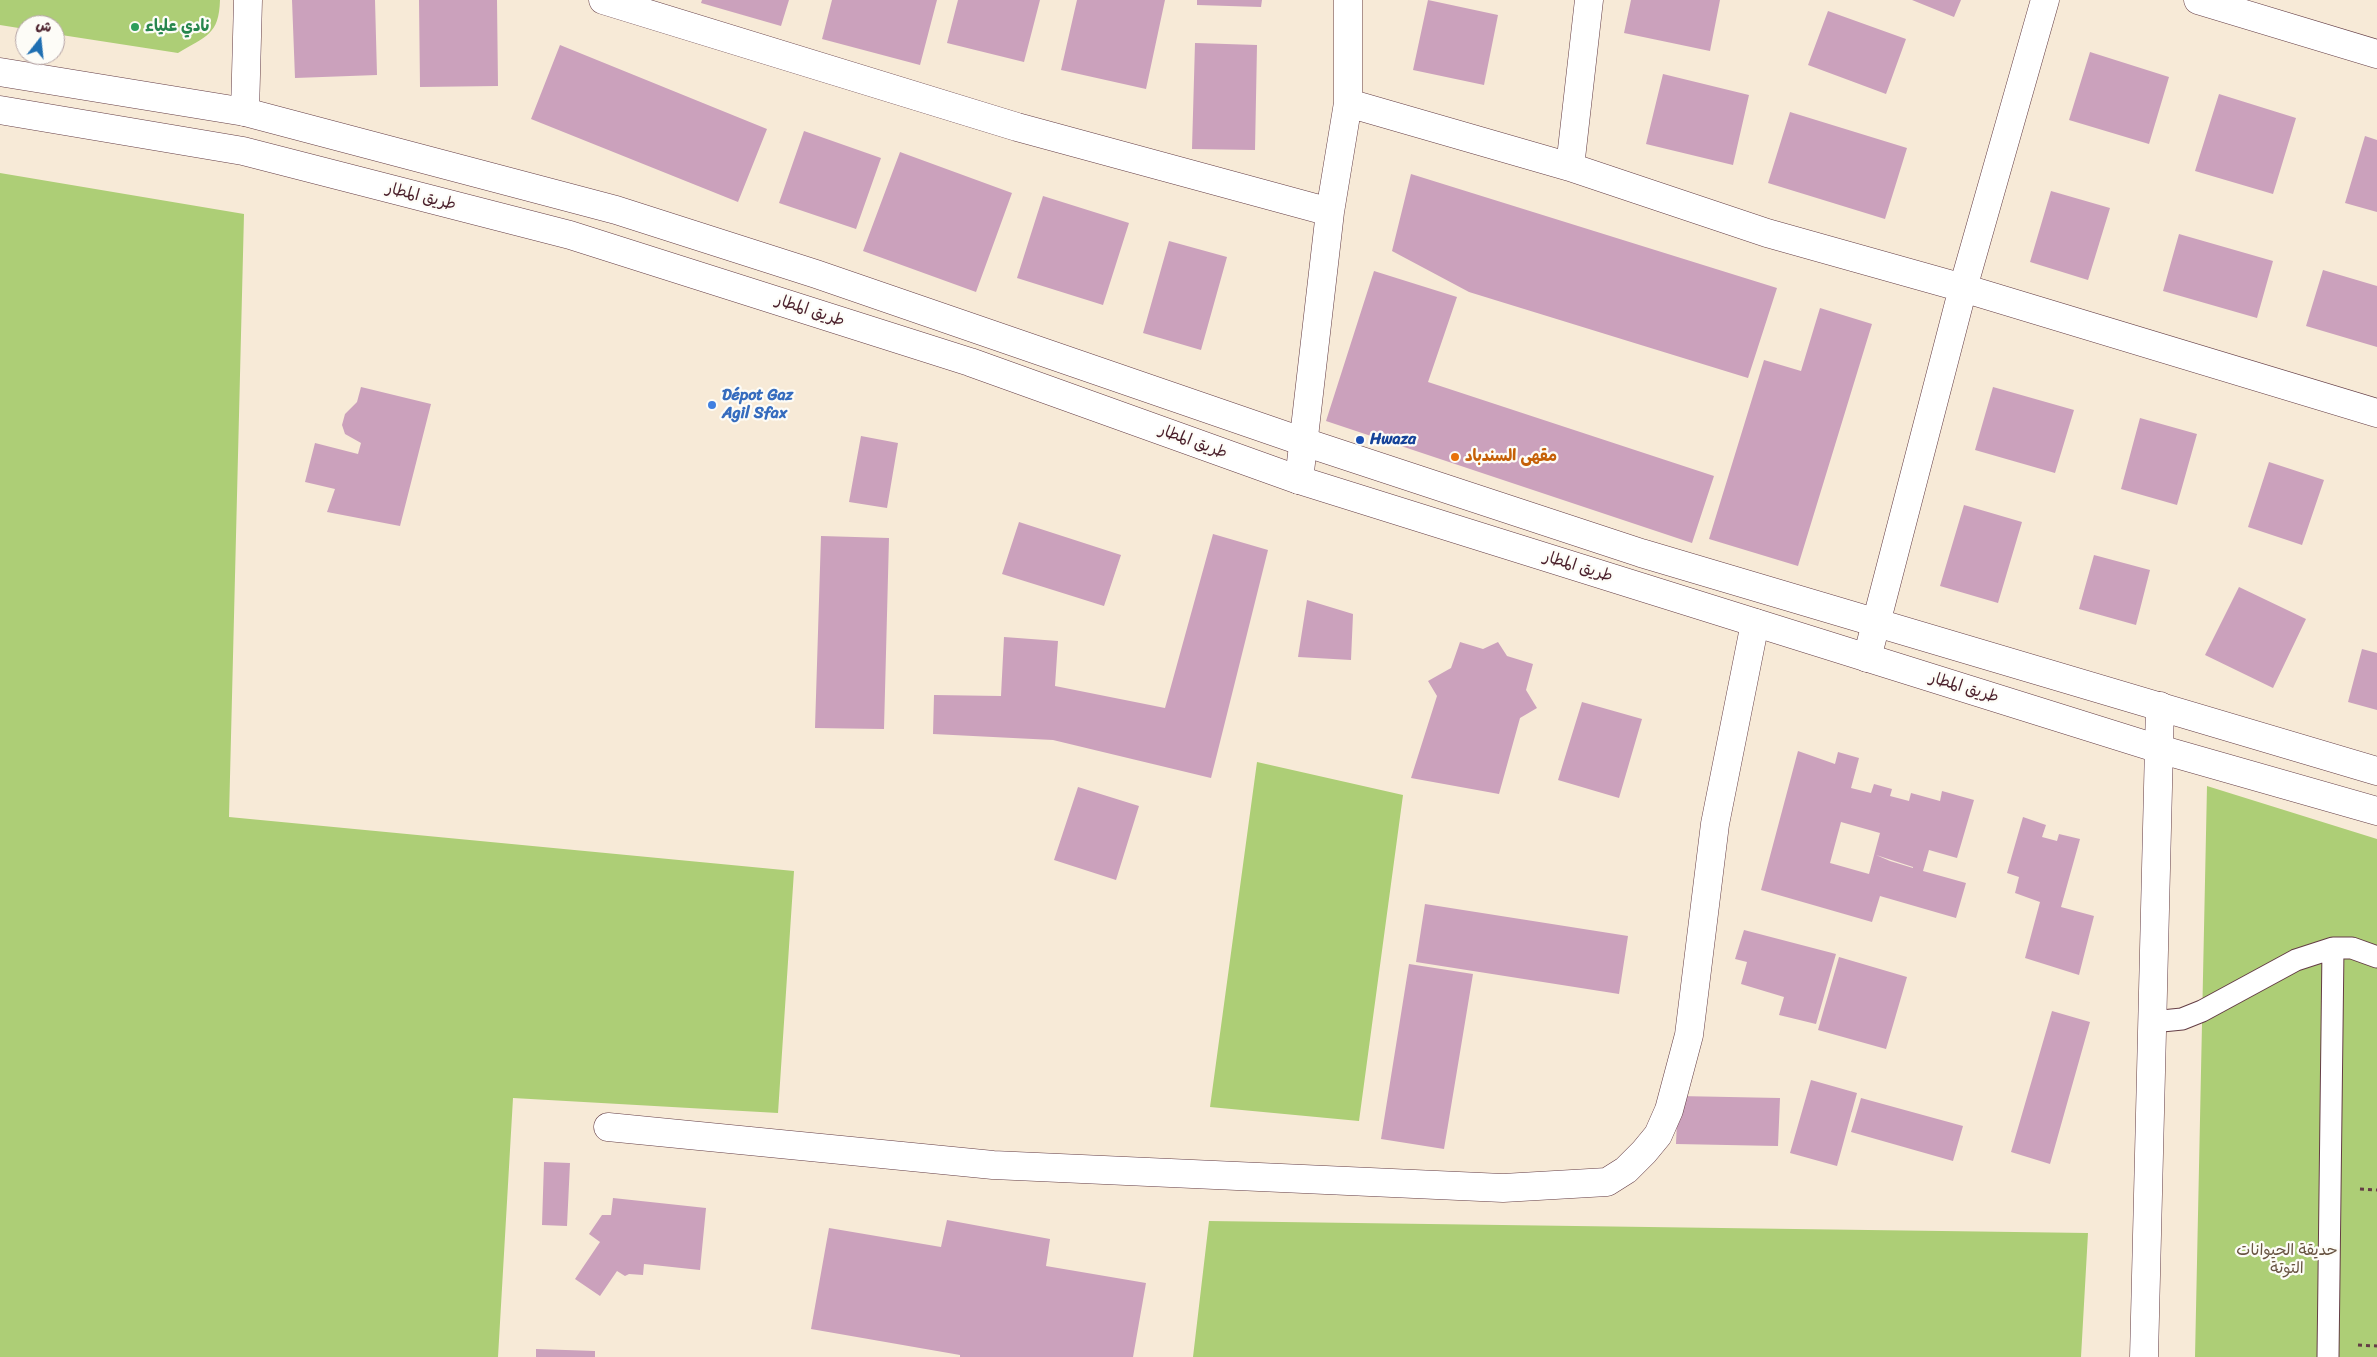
<!DOCTYPE html>
<meta charset="utf-8">
<style>
body{margin:0}
#map{position:relative;width:2377px;height:1357px;overflow:hidden;background:#f7ead7;font-family:Sriracha,"Playpen Sans Arabic",sans-serif}
canvas{display:block}
.north{position:absolute;left:15px;top:15px;width:50px;height:50px;box-sizing:border-box;background:#fdfcf7;border:1px solid #b5a4a5;border-radius:50%;rotate:16deg;font-size:14px;font-weight:700;line-height:20px;text-align:center;color:#4a1f2b}
.north::after{content:'';display:block;margin:auto;width:18px;height:22px;background:#1f6fb2;clip-path:polygon(50% 0,100% 100%,50% 72%,0 100%)}
</style>
<div id="map">
<canvas width="2377" height="1357"></canvas>
<div class="north">ش</div>
</div>
<script>
const ctx = document.querySelector('canvas').getContext('2d');
ctx.lineJoin = 'round';
function paint(path, color) {
  ctx.fillStyle = color;
  ctx.fill(path, 'evenodd');
}
function strokePath(path, color, width, dash) {
  ctx.strokeStyle = color;
  ctx.lineWidth = width;
  ctx.lineCap = dash ? 'butt' : 'round';
  ctx.setLineDash(dash || []);
  ctx.stroke(path);
}
function label(font, color, halo, rows, align = 'center') {
  ctx.font = font + ' Sriracha,"Playpen Sans Arabic",sans-serif';
  ctx.lineWidth = 4.5;
  ctx.setLineDash([]);
  ctx.textBaseline = 'middle';
  ctx.strokeStyle = halo;
  ctx.fillStyle = color;
  for (const [text, x, y, turn = 0] of rows) {
    ctx.save();
    ctx.translate(x, y);
    ctx.rotate((+turn || 0) * Math.PI / 180);
    ctx.textAlign = isNaN(turn) ? turn : align;
    if (halo) ctx.strokeText(text, 0, 0);
    ctx.fillText(text, 0, 0);
    ctx.restore();
  }
}
const green = new Path2D(`
 M0,0H220C219,35 206,36 178,53L55,34V25H25V29L0,25Z
 M0,173L244,214L229,817L794,871L778,1113L513,1098L498,1357H0Z
 M1257,762L1403,795L1359,1121L1210,1107Z
 M2207,786L2377,839V1357H2195Z
 M1209,1221L2088,1233L2081,1357H1193Z`);
const building = new Path2D(`
 M292,0H375L377,75L295,78Z
 M419,0H497L498,86L420,87Z
 M702,0H789L781,26L701,3Z
 M832,0H937L920,65L822,39Z
 M958,0H1040L1024,62L947,43Z
 M1077,0H1165L1146,89L1061,70Z
 M1197,0H1262L1261,7L1197,5Z
 M1428,0L1498,15L1484,85L1413,70Z
 M1631,0H1720L1710,51L1624,33Z
 M1912,0H1961L1954,17Z
 M1828,11L1906,39L1886,94L1808,65Z
 M1195,43L1257,45L1255,150L1192,149Z
 M560,45L767,129L738,202L531,119Z
 M2090,52L2169,77L2149,144L2069,120Z
 M1663,74L1749,95L1733,165L1646,144Z
 M2219,94L2296,118L2273,194L2195,171Z
 M1790,112L1907,148L1885,219L1768,183Z
 M804,131L881,158L856,229L779,203Z
 M2365,136L2377,140V212L2345,203Z
 M900,152L1012,193L976,292L863,251Z
 M1411,174L1777,288L1748,378L1469,292L1392,251Z
 M2051,191L2110,208L2088,280L2030,262Z
 M1043,196L1129,223L1103,305L1017,278Z
 M2179,234L2273,261L2257,318L2163,291Z
 M1169,241L1227,257L1201,350L1143,333Z
 M2323,270L2377,286V347L2306,326Z
 M1374,271L1457,297L1428,382L1714,476L1692,543L1326,421Z
 M1820,308L1872,324L1798,566L1709,539L1764,360L1801,371Z
 M361,387L431,404L400,526L327,512L335,489L305,482L315,443L358,454L361,443L345,434L342,425L345,414L357,402Z
 M1993,387L2074,410L2055,473L1975,450Z
 M2140,418L2197,434L2177,505L2121,489Z
 M861,436L898,443L887,508L849,502Z
 M2269,462L2324,480L2302,545L2248,527Z
 M1964,505L2022,522L1998,603L1940,586Z
 M1019,522L1121,555L1104,606L1002,574Z
 M1213,534L1268,550L1211,778L1053,740L933,734L934,695L1001,696L1004,637L1058,641L1055,686L1165,708Z
 M821,536L889,538L884,729L815,728Z
 M2094,555L2150,570L2136,625L2079,609Z
 M2239,587L2306,619L2273,688L2205,655Z
 M1307,600L1353,614L1351,660L1298,657Z
 M1460,642L1483,649L1498,642L1507,656L1533,664L1526,690L1537,708L1520,718L1499,794L1411,778L1437,696L1428,681L1451,668Z
 M2362,649L2377,653V710L2348,702Z
 M1582,702L1642,719L1619,798L1558,780Z
 M1798,751L1835,764L1838,752L1859,758L1851,788L1871,793L1874,784L1892,789L1890,796L1909,801L1911,793L1940,801L1942,791L1974,800L1957,858L1929,850L1923,871L1966,883L1956,918L1880,896L1872,922L1761,890ZM1841,822L1880,833L1869,874L1830,863ZM1876,855L1913,867V868L1890,861Z
 M1078,787L1139,806L1116,880L1054,860Z
 M2023,817L2046,825L2042,837L2057,841L2059,834L2080,839L2061,907L2094,916L2079,975L2025,958L2040,902L2015,893L2019,877L2007,873Z
 M1425,904L1628,936L1619,994L1416,962Z
 M1744,930L1836,954L1816,1024L1779,1015L1784,997L1741,984L1747,962L1735,959Z
 M1839,957L1907,977L1886,1049L1818,1030Z
 M1409,964L1473,974L1444,1149L1381,1139Z
 M2052,1011L2090,1022L2050,1164L2011,1152Z
 M1811,1080L1857,1093L1837,1166L1790,1153Z
 M1678,1096L1780,1098L1778,1146L1676,1144Z
 M1861,1098L1963,1126L1953,1161L1851,1132Z
 M544,1162L570,1163L567,1226L542,1225Z
 M613,1198L706,1208L700,1270L644,1264L643,1275L629,1274L625,1276L617,1271L600,1296L575,1279L600,1242L589,1234L602,1215H611Z
 M947,1220L1050,1239L1046,1266L1146,1283L1133,1357H960V1355L811,1329L829,1228L941,1247Z
 M536,1349L595,1351V1357H536Z`);
const path = new Path2D(`
 M2360,1189L2377,1190
 M2358,1345L2377,1346`);
const lane = new Path2D(`
 M2152,1022L2182,1019L2202,1011L2296,960L2333,948H2352L2377,957
 M2328,1357L2333,948`);
const street = new Path2D(`
 M603,0L1017,127L1330,212
 M2198,0L2377,54
 M1348,103L1570,167L1767,233L1963,288L2377,413
 M245,112L248,0
 M1570,167L1589,0
 M1299,480L1330,212L1348,103V0
 M1867,658L1963,288L2045,0
 M608,1127L993,1165L1503,1188L1607,1182L1626,1170L1644,1152L1658,1135L1669,1110L1689,1035L1715,824L1755,623`);
const secondary = new Path2D(`
 M2144,1357L2160,706`);
const primary = new Path2D(`
 M0,72L245,112L616,210L816,274L1304,442L1641,553L2377,771
 M0,110L243,151L570,235L970,362L1299,480L2159,749L2377,811`);
const markers = [
 [135,27,5,"#2e9e5b"],
 [712,405,5,"#3f7fe0"],
 [1360,440,5,"#1a4fb4"],
 [1455,457,5,"#e8710a"]
];
const leisureNames = [
 ["نادي علياء",145,27]
];
const streetNames = [
 ["طريق المطار",421,197,14],
 ["طريق المطار",810,311,18],
 ["طريق المطار",1193,442,20],
 ["طريق المطار",1578,567,17],
 ["طريق المطار",1964,688,17]
];
const shopNames = [
 ["Dépot Gaz",722,396],
 ["Agil Sfax",722,414]
];
const transitNames = [
 ["Hwaza",1370,440]
];
const foodNames = [
 ["مقهى السندباد",1465,457]
];
const parkNames = [
 ["حديقة الحيوانات",2287,1251],
 ["التوتة",2287,1269]
];
paint(green, '#adce76');
paint(building, '#cba1bc');
strokePath(lane, '#643d45', 23);
strokePath(street, '#643d45', 29);
strokePath(secondary, '#643d45', 29);
strokePath(primary, '#643d45', 29);
strokePath(path, '#643d45', 3, [4, 4]);
strokePath(lane, '#fff', 21);
strokePath(street, '#fff', 28);
strokePath(secondary, '#fff', 28);
strokePath(primary, '#fff', 28);
for (const [x, y, r, color] of markers) {
  const dot = new Path2D();
  dot.arc(x, y, r, 0, 2 * Math.PI);
  ctx.fillStyle = color;
  ctx.fill(dot);
  strokePath(dot, '#fdfcf7', 2);
}
label('bold 16px', '#27864d', '#fdfcf7', leisureNames, 'left');
label('16px', '#4a1f2b', '#fdfcf7', streetNames);
label('bold 16px', '#366cbe', '#fdfcf7', shopNames, 'left');
label('bold 16px', '#164399', '#fdfcf7', transitNames, 'left');
label('bold 16px', '#c56008', '#fdfcf7', foodNames, 'left');
label('16px', '#685442', '#fdfcf7', parkNames);
</script>
